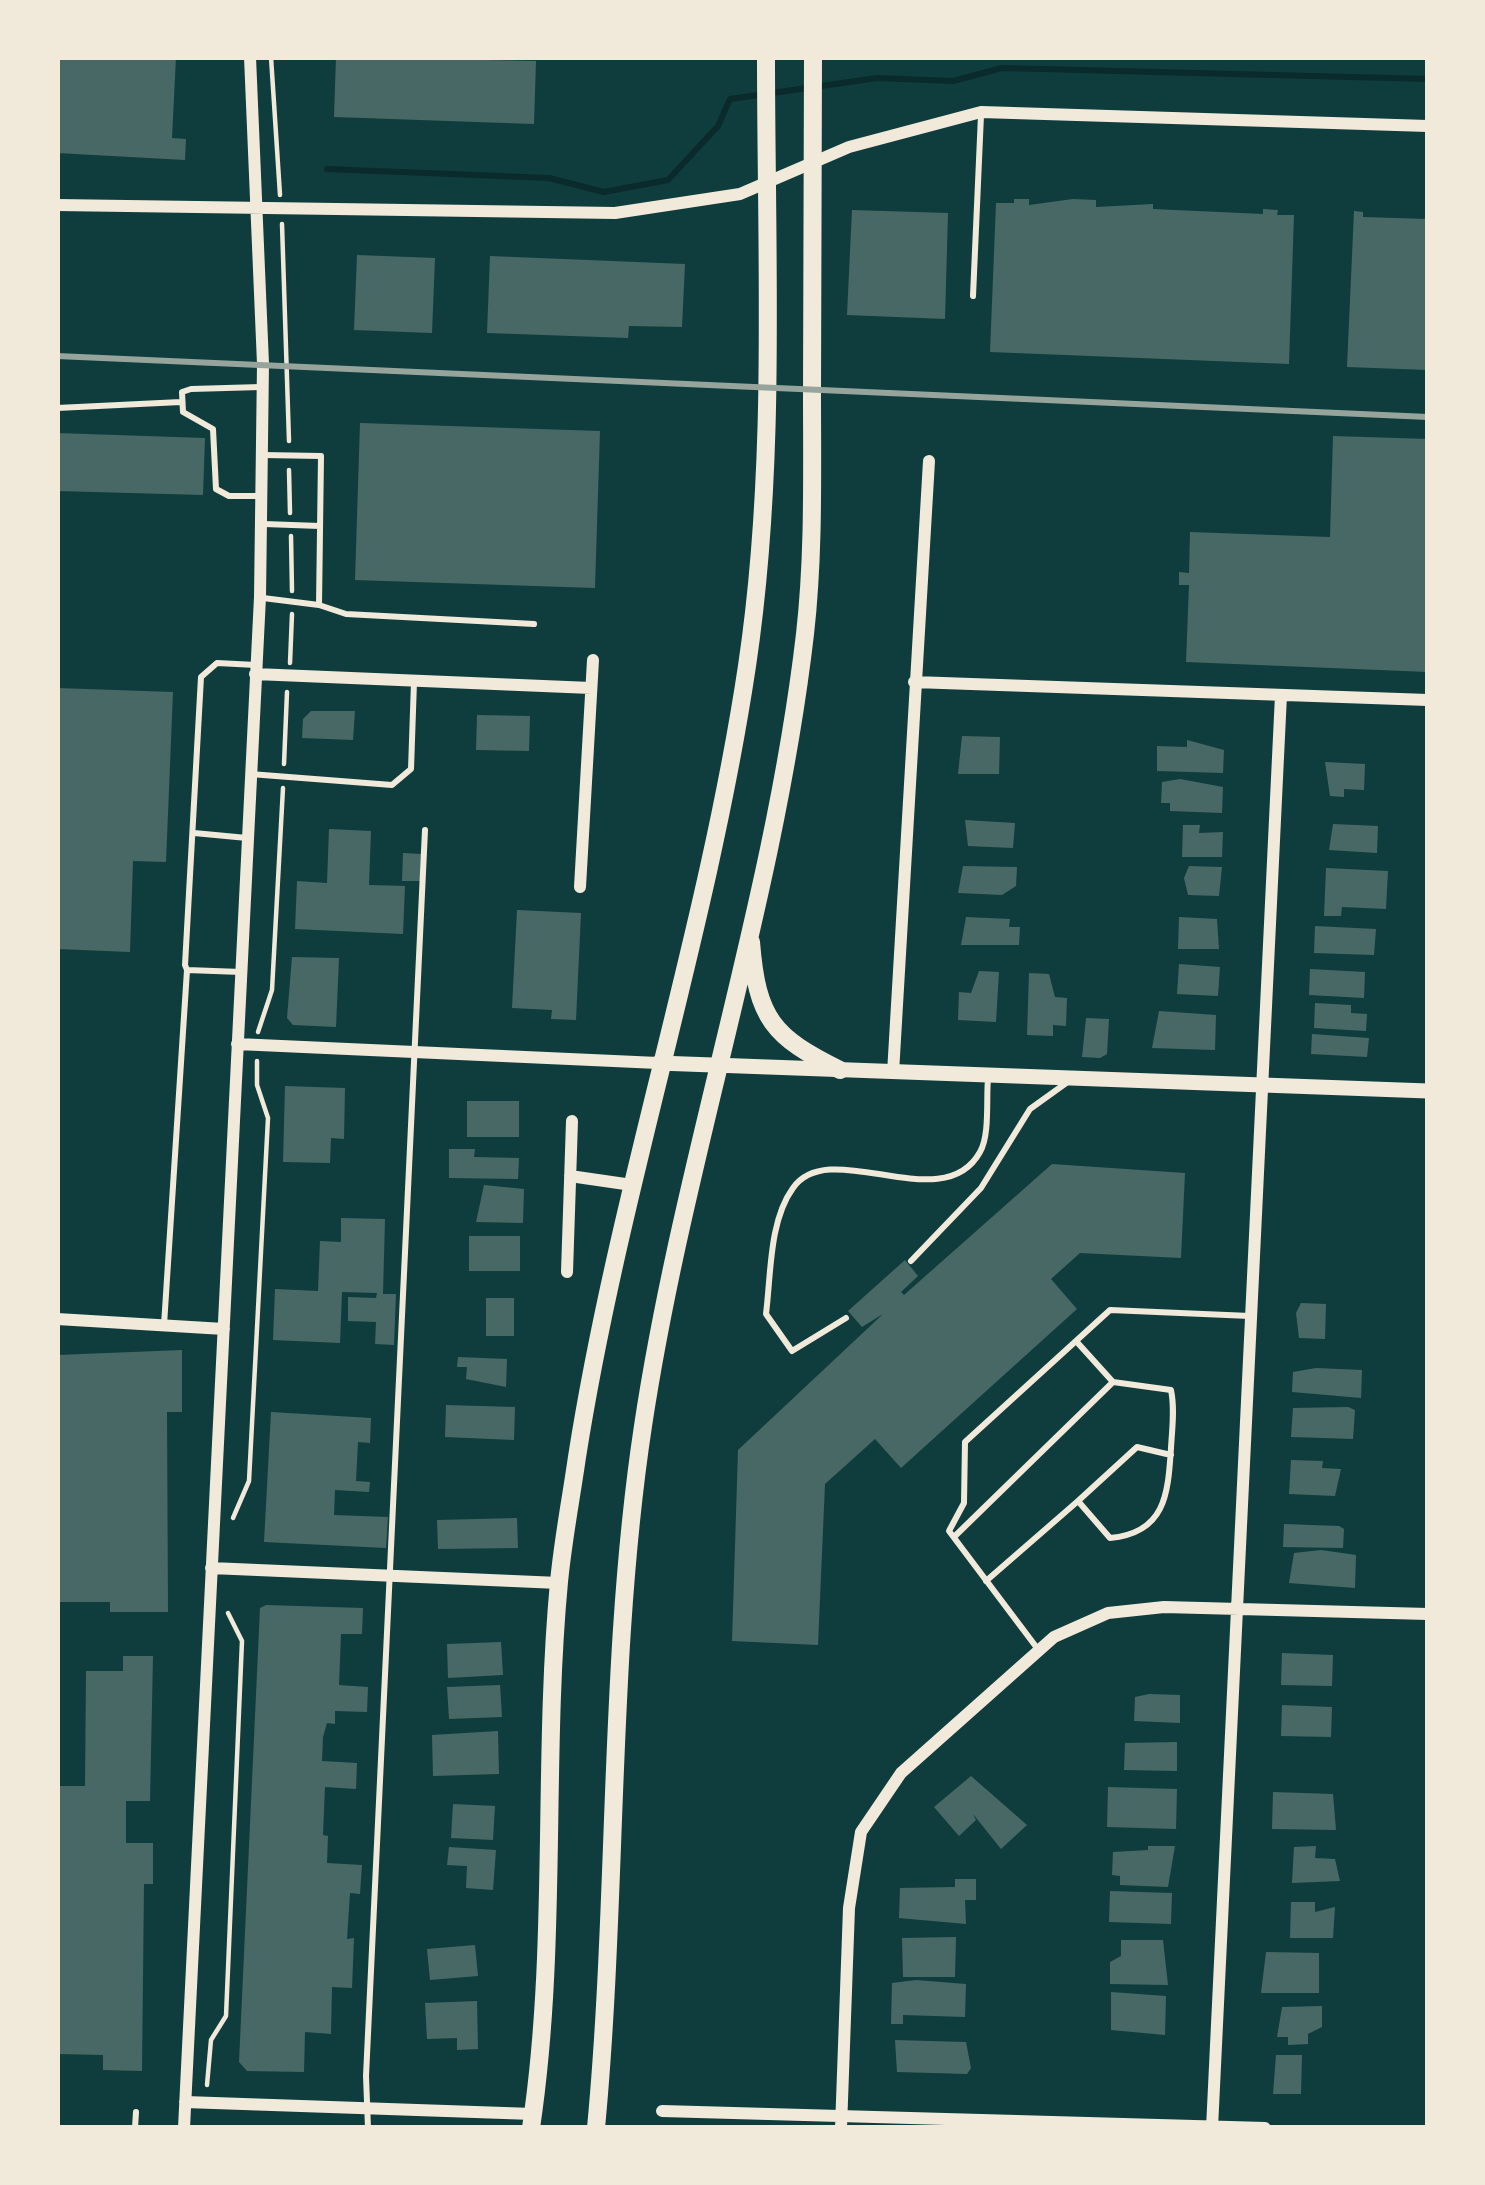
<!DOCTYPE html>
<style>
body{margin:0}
#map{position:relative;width:1485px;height:2185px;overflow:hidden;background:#0f3d3e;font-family:"Exo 2",sans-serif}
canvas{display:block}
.frame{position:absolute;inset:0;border:60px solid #f1e9da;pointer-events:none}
</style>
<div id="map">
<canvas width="1485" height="2185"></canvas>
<div class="frame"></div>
</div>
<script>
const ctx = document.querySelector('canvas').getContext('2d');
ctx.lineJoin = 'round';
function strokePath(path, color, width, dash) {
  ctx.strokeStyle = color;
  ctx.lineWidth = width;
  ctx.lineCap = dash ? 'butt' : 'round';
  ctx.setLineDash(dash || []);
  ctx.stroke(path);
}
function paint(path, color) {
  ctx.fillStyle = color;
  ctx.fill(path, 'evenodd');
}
const stream = new Path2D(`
 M327,169L549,178L604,192L668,180L718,126L730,99L877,78L953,81L1002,68L1428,79`);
const building = new Path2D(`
 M57,57H176L172,138L186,139L185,160L57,153Z
 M336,57L536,61L534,124L334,117Z
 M1014,199H1029V205L1073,199L1096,200V207L1153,204V209L1263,214V209L1278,210L1277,215H1294L1289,364L990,352L996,203H1014Z
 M852,210L948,213L945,319L847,315Z
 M1354,211L1363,212V217L1428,219V370L1347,367Z
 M357,255L435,258L432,333L354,330Z
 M490,256L685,264L682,327L629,326L628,338L487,333Z
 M360,423L600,431L595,588L355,580Z
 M57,433L205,438L203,495L57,491Z
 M1333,436L1428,439V672L1186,662L1189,585H1179V572L1189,573L1190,532L1330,537Z
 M57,688L173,692L166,862L133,861L130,952L57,949Z
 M311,711H355L353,740L302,738L303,719Z
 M477,715L530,716L529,751L476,750Z
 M962,736L1000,737L999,774H958Z
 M1187,740L1224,750L1223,773L1157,771V746L1187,747Z
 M1325,762L1365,764L1364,790L1344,789V797L1330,796Z
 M1180,779L1223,787L1222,813L1170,811V803H1161L1162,782Z
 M965,820L1015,823L1013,848L968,846Z
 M1333,824L1378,826L1377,853L1329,850Z
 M1183,825H1200L1199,833L1223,832L1222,857H1182Z
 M329,829L371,831L369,885L405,886L403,934L295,929L297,881L327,883Z
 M403,853L421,854L420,881H402Z
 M963,866L1017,867L1016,886L1002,895L958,893Z
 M1189,866L1222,867L1219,896L1188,895L1184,878Z
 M1326,868L1388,871L1386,909L1342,907L1341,916H1324Z
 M517,910L581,913L576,1020L551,1019L552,1010L512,1008Z
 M966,917L1010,919L1009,927H1020L1019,945H961Z
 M1179,917L1217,919L1219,949H1178Z
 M1315,926L1376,929L1374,955L1314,953Z
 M292,957L339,958L336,1027L293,1025L287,1018Z
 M1179,964L1220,967L1218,996L1177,994Z
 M1310,969L1365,972L1364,998L1309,995Z
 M979,971L999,972L996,1022L958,1020L959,992L971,993Z
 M1029,973L1049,974L1055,997L1067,998L1066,1026L1053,1025V1036L1027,1035Z
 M1315,1003L1351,1005V1013L1367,1014L1366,1031L1314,1028Z
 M1159,1011L1216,1015L1215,1050L1152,1048Z
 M1086,1018L1109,1019L1107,1054L1100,1058L1082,1057Z
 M1312,1034L1369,1038L1367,1057L1311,1054Z
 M285,1086L345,1088L344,1139L331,1138L330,1163L283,1162Z
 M467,1101H519V1137H467Z
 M449,1149H475L474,1157L519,1158L518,1179L449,1178Z
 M1052,1164L1185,1173L1181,1258L1080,1253L1051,1279L1077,1309L901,1468L875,1439L825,1484L818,1645L732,1641L738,1450L883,1314L862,1327L848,1311L905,1260L918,1276L901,1292L904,1295Z
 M484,1185L524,1189L523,1223L476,1222Z
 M341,1218L385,1219L383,1294H396L394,1345L375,1344L376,1322L348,1321V1297L376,1298L377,1293L342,1292L340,1343L273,1340L275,1289L318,1291L320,1241L341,1242Z
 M469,1236H520V1271H469Z
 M486,1298H514V1336H486Z
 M1301,1303L1326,1304L1325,1339L1299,1338L1296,1313Z
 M182,1350V1412H167L168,1612H110V1602H57V1355Z
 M458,1357L507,1359L506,1387L466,1379L467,1367H457Z
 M1316,1368L1362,1370L1361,1398L1292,1392L1293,1372Z
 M446,1405L515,1407L514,1440L445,1437Z
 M1348,1407L1355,1410L1353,1439L1291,1437L1293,1408Z
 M271,1412L371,1418L370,1443L358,1442L356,1481L370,1482L369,1492L335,1490L334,1515L388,1517L386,1548L264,1542Z
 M1291,1460L1323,1461L1322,1468L1341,1469L1335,1496L1289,1494Z
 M517,1518L518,1548L438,1549L437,1520Z
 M1284,1524L1339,1526L1344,1529L1343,1548L1283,1547Z
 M1321,1550L1356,1555L1355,1588L1289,1583L1294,1553Z
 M266,1605L363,1608L362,1634H341L339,1685L368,1687L367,1712L335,1711V1724L327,1723L323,1737L322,1761L357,1763L356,1789L325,1787L323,1835L328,1836L327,1863L362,1865L360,1894L350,1893L347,1939L354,1938L352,1988L332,1987L331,2034L305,2032L304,2072L247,2071L239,2062L260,1608Z
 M501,1642L503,1675L448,1678L447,1644Z
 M1282,1653L1333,1655L1332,1686L1281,1685Z
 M123,1656H153L150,1801H126V1843H153V1884H144L142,2071L103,2070V2055L57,2054V1786H85L86,1671H123Z
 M500,1685L502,1717L449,1719L447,1687Z
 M1149,1694L1180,1695V1723L1134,1721L1135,1697Z
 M1282,1705L1332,1707L1331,1737L1281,1736Z
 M498,1731L499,1774L433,1776L432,1735Z
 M1177,1742V1771L1124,1770L1125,1743Z
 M971,1776L1027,1825L1001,1849L973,1814L976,1820L959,1836L934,1807Z
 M1108,1787L1177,1789L1176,1829L1107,1827Z
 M1273,1792L1333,1794L1336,1830L1272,1829Z
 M453,1804L495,1806L493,1840L451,1838Z
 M1148,1846H1175L1168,1887L1120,1885V1876L1112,1875L1113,1852L1148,1850Z
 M1316,1846L1315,1858L1335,1859L1340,1881L1292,1883L1294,1847Z
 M449,1847L496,1850L493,1890L466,1888L467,1866L447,1865Z
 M955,1879H976V1900H965L966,1924L899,1918L900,1888L955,1887Z
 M1110,1891L1172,1893L1171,1924L1109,1922Z
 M1291,1902H1315V1912L1335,1907L1333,1938H1290Z
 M956,1937L955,1977H903L902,1938Z
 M1121,1940H1163L1168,1985L1110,1984V1962L1121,1956Z
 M475,1945L478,1976L430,1980L427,1949Z
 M1266,1952L1319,1953V1993H1261Z
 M916,1980L966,1984L965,2017L903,2015V2024H891L892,1983Z
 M1111,1992L1166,1996L1165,2035L1111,2030Z
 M477,2001L478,2049L457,2050V2038L427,2039L425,2003Z
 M1322,2006V2027L1308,2034V2044L1288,2045V2037H1277L1282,2007Z
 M895,2040L966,2042L971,2068L967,2074L897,2072Z
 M1276,2055H1302L1301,2094H1273Z`);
const path = new Path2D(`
 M271,57L280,195
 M282,224L289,441
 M289,470L290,513
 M291,536L292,591
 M290,663L292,614
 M284,764L287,692
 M258,1032L272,990L283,788
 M233,1518L249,1481L268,1118L257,1085V1061
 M207,2085L211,2040L226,2016L242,1641L228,1613`);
const service = new Path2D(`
 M973,296L981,115
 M261,387L191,389L182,392L183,412L213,429L216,489L229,496H261
 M57,408L181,402
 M264,524L320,526
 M263,598L319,605L321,456L263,455
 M319,605L346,614L534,624
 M250,774L392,785L411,769L414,682
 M194,833L247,838
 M241,972L187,970L185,965L201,677L217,663L256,665
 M911,1261L981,1188L1030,1109L1069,1081
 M846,1318L792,1351L766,1314C771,1275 769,1221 793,1188C830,1135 943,1219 980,1152C990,1135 986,1099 988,1079
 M164,1325L187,970
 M1078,1501L1137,1447L1171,1455
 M954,1537L1113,1382
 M986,1581L1078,1501L1110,1538C1165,1533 1168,1495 1171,1448C1172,1429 1175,1409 1171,1390L1113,1382L1076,1341
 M1037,1648L949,1531L964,1503L965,1442L1110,1310L1250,1316
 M135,2128L136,2112
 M368,2128L366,2076L425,830`);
const minor = new Path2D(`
 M57,205L615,213L740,194L849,147L981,112L1428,126
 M255,674L591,688
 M914,682L1428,700
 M580,887L593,660
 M237,1044L658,1063
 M893,1073L929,461
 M570,1176L632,1185
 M567,1272L572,1121
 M57,1319L224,1329
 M211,1568L559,1583
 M185,2102L533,2114
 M662,2111L1265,2128
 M184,2128L260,597L263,364L250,57
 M841,2128L849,1908L861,1832L901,1773L1054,1637L1108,1613L1164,1607L1428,1614
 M1212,2128L1281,695`);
const tertiary = new Path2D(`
 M658,1063L1428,1091`);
const primary = new Path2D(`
 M751,942C757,1019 773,1037 840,1070
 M531,2128C558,1947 542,1763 559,1582C563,1540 571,1499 577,1457C619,1190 707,933 747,666C777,465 766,259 766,57
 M596,2128C618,1895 608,1657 643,1426C683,1160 774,902 805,634C814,555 812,473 812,393C812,281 812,169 813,57`);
const rail = new Path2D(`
 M57,356L1428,417`);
strokePath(stream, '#0a2a2b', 6);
paint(building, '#486865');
strokePath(path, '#f1e9da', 4.5);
strokePath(service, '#f1e9da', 6);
strokePath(minor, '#f1e9da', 12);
strokePath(tertiary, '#f1e9da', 15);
strokePath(primary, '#f1e9da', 18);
strokePath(rail, '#97a49c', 6);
</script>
